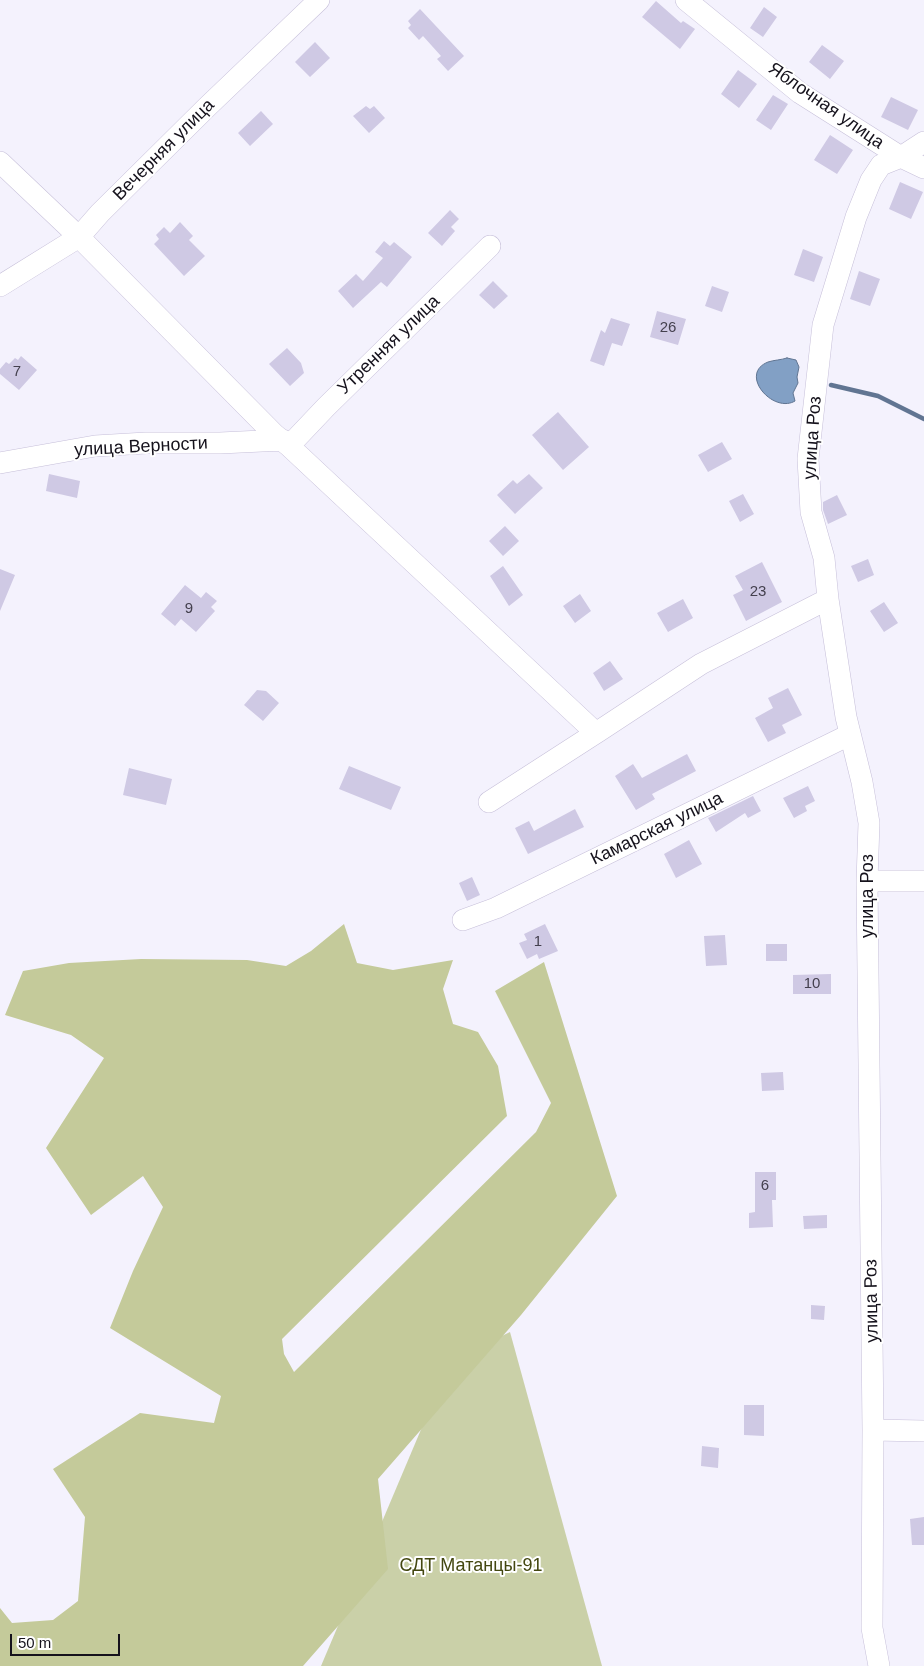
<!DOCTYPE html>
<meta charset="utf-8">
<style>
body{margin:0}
#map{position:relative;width:924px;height:1666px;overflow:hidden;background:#f4f2fd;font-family:Arial,sans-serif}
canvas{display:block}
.scale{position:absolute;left:10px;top:1634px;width:110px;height:22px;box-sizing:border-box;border:2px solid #15121c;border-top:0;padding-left:6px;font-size:15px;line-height:18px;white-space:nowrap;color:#15121c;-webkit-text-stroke:4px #fff;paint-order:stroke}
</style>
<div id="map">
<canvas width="924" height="1666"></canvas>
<div class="scale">50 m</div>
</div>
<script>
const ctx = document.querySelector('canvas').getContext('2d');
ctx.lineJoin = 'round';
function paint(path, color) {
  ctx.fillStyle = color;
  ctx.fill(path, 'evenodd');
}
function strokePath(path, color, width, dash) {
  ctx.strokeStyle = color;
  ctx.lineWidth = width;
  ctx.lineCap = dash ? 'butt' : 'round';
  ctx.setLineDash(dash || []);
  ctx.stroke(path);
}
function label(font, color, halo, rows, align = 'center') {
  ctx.font = font + ' Arial,sans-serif';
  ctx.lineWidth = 4;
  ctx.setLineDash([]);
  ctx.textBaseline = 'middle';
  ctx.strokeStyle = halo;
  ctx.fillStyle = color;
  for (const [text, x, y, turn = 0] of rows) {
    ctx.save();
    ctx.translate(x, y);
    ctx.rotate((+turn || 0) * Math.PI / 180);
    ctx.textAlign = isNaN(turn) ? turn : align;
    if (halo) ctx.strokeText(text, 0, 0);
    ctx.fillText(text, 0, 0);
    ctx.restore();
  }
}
const green = new Path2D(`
 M510,1332L602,1666H321L450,1361Z`);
const forest = new Path2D(`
 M344,924L357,963L393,970L453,960L443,989L453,1024L478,1032L498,1066L507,1116L282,1339L284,1354L294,1372L536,1132L551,1103L495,991L544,962L617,1196L521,1315L378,1479L388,1569L303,1666H0V1608L12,1623L53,1620L78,1601L85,1517L53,1469L140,1413L214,1423L221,1396L110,1328L133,1271L163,1207L143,1176L91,1215L46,1148L104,1058L71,1035L5,1015L23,971L69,963L141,959L247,960L286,966L311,951Z`);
const water = new Path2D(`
 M787,358L796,360L799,367L797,377L798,383L793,393L795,401C773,414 738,374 768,362C774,360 781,360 787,358Z`);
const stream = new Path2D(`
 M831,385L878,396L924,419`);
const building = new Path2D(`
 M656,1L681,23L683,21L695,29L680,49L642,17Z
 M764,7L777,17L763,37L750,28Z
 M420,9L464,56L448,71L437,59L441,56L423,36L419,40L408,28L411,25L408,21Z
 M315,42L330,58L310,77L295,62Z
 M822,45L844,61L830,79L809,62Z
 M738,70L757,84L739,108L721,94Z
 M773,95L788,104L771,130L756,120Z
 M891,97L918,110L908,130L881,117Z
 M366,106L370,109L374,106L385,118L369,133L353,116Z
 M261,111L273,124L250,146L238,133Z
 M830,135L853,150L837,174L814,160Z
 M900,182L923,192L911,219L889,209Z
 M450,210L459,219L451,227L455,231L442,246L428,233Z
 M180,222L193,236L189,240L205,256L184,276L154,244L159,239L156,235L164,227L170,233Z
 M384,241L390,246L394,242L412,257L387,287L381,282L353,308L338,291L356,274L363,281L383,258L375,252Z
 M803,249L823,257L814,282L794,275Z
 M859,271L880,279L870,306L850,299Z
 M493,281L508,296L494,309L479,295Z
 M712,286L729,292L722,312L705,306Z
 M657,311L686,319L678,345L650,337Z
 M611,318L630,324L622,346L612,343L604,366L590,361L601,330L605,333Z
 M287,348L301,363L304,373L290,386L269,364Z
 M21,356L37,370L19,390L0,374V369L6,362L9,364L15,358L18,360Z
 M558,412L589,447L563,470L532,435Z
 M722,442L732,459L708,472L698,455Z
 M49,474L80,481L77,498L46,491Z
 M529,474L543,488L515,514L497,495L513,480L517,484Z
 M743,494L754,514L740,522L729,501Z
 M837,495L847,515L828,524L823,510V502Z
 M505,526L519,541L503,556L489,541Z
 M868,559L874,575L858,582L851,566Z
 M762,562L782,602L746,621L733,595L743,590L735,576Z
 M503,566L523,595L509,606L490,576Z
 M0,569L15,575L0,611Z
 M185,585L201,598L206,592L217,601L211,607L215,611L196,632L181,619L175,626L161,614Z
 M580,594L591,611L575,623L563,606Z
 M683,599L693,618L668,632L657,613Z
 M884,602L898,623L884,632L870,611Z
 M610,661L623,679L604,691L593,673Z
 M788,688L802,715L782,725L786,733L768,742L755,718L773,708L768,698Z
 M257,690L266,691L279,703L263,721L244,705Z
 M687,754L696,771L652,794L655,799L636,810L615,776L633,764L642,778Z
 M349,766L401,787L391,810L339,789Z
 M129,768L172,779L166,805L123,795Z
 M808,786L815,801L805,806L807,811L794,818L783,798Z
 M753,796L761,811L748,818L745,813L716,832L708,818Z
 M575,809L584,827L528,854L515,828L529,821L534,831Z
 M689,840L702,864L676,878L664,854Z
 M472,877L480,895L467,901L459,883Z
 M545,924L558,951L539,959L537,954L527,959L519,943L527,940L524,934Z
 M725,935L727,965L706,966L704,936Z
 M766,944H787V961H766Z
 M831,974V994H793V975Z
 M783,1072L784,1090L762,1091L761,1073Z
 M755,1172H776V1200H772L773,1227L749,1228V1213L755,1212Z
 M827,1215V1228L804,1229L803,1216Z
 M811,1305L825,1306L824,1320L811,1319Z
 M744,1405H764V1436L744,1435Z
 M702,1446L719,1448L718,1468L701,1466Z
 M924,1517V1545H912L910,1519Z`);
const minor = new Path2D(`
 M686,0L800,93L901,157L924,168
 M0,162L79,237L274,434L289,446L596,733L701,664L828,599
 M0,286L79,237L100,213L207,107L319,0
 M289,446L326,407L490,246
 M0,463L95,446L146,443H220L283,440
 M489,802L596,733
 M867,881H924
 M463,920L496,908L849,735
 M873,1430L924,1431
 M879,1666L872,1628L873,1430L867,881L869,823L862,782L846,717L828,599L824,558L811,512L808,459L823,325L856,217L871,180L881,165L901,157L924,142`);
const numberNames = [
 ["26",668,328],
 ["7",17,372],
 ["23",758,592],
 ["9",189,609],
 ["1",538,942],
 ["10",812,984],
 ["6",765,1186]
];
const streetNames = [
 ["Яблочная улица",826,106,35],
 ["Вечерняя улица",164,150,-45],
 ["Утренняя улица",389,345,-44],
 ["улица Роз",813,438,-86],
 ["улица Верности",141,447,-3],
 ["Камарская улица",657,829,-26],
 ["улица Роз",868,896,-90],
 ["улица Роз",872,1301,-91]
];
const parkNames = [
 ["СДТ Матанцы-91",471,1566]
];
paint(green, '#cad0a8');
paint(forest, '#c4ca9a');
paint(water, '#82a0c5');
strokePath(water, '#617592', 1);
strokePath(stream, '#617592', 4.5);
paint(building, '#cfc9e4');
strokePath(minor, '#c6bfd9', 22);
strokePath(minor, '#fff', 21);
label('15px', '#44404e', null, numberNames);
label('18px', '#15121c', '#fff', streetNames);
label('18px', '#434710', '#fff', parkNames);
</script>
